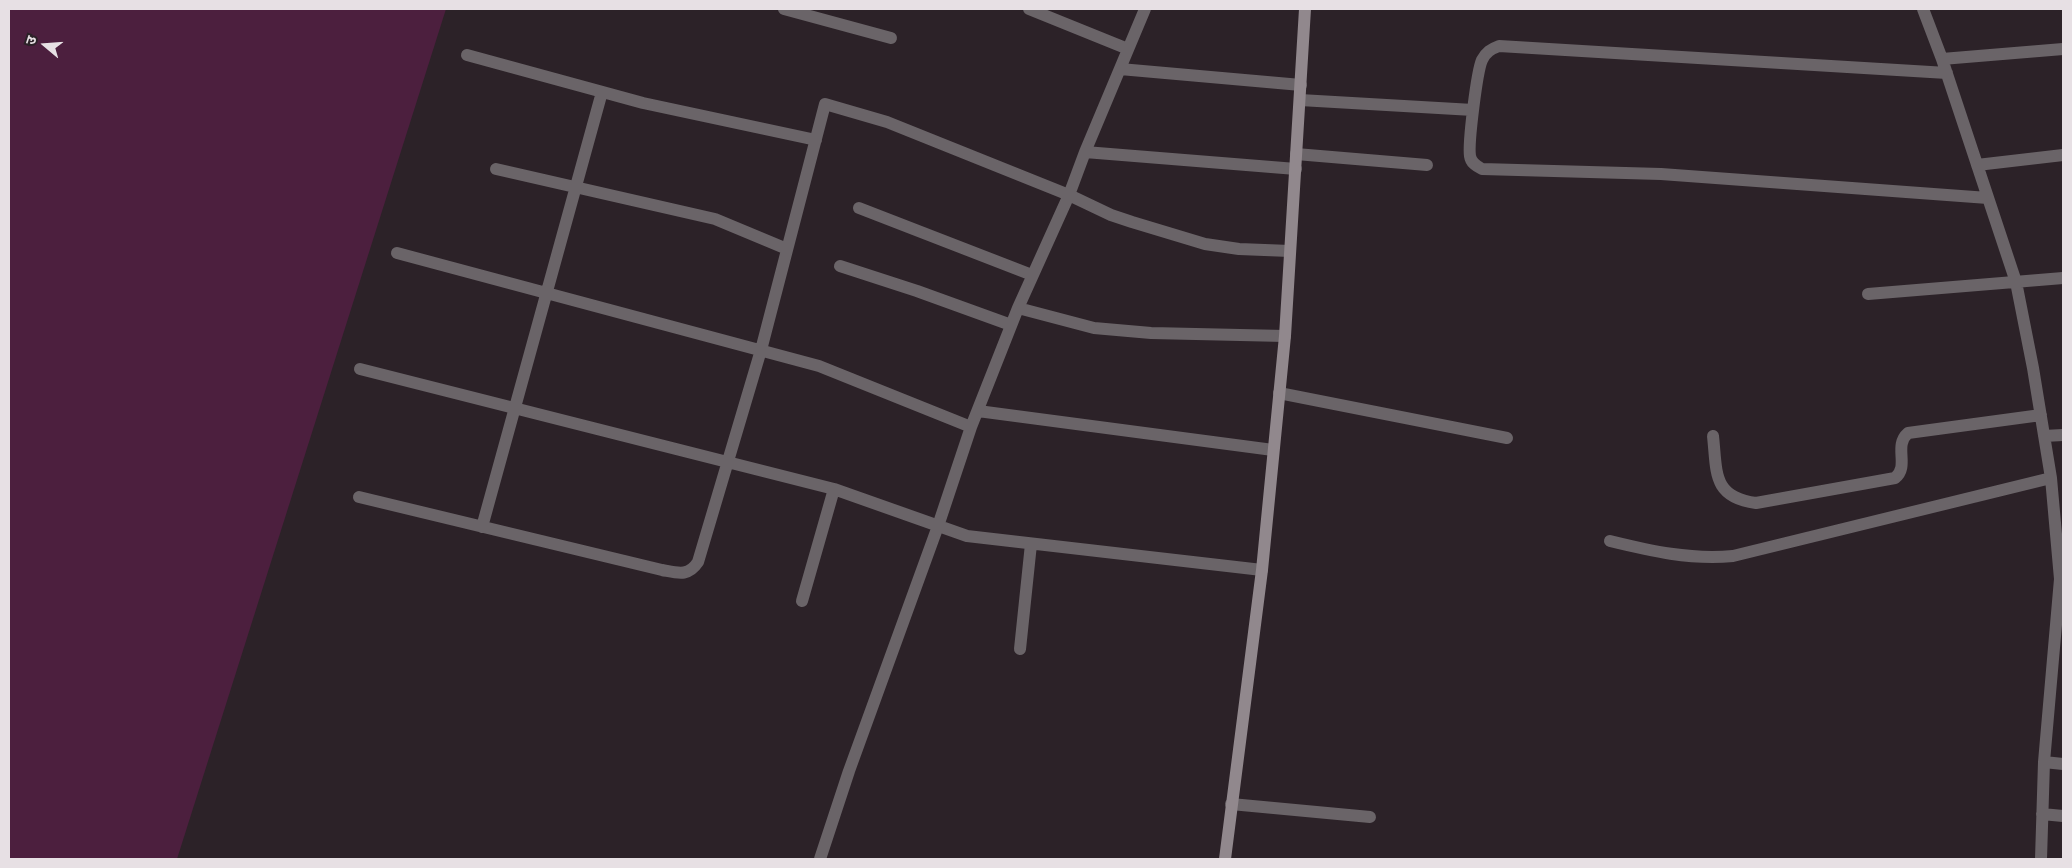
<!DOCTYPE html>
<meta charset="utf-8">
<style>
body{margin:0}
#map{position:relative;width:2072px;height:868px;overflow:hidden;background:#2c2228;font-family:"PT Sans Narrow","Noto Sans Devanagari",sans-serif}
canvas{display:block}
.frame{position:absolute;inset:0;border:10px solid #e7e0e4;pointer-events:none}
.north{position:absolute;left:20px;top:20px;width:50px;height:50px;-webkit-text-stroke:4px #2c2228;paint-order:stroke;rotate:288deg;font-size:14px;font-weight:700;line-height:20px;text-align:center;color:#e7e0e4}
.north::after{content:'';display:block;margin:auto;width:18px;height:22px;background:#e7e0e4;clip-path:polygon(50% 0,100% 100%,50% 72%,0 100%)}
</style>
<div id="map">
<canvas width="2072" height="868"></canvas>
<div class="frame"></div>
<div class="north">उ</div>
</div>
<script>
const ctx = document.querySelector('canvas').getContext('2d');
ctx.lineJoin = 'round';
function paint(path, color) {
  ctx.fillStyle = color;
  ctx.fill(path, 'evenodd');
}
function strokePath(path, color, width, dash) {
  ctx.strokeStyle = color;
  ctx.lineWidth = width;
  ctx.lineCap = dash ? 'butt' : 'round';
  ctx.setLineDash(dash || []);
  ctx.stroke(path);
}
const green = new Path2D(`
 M9,9H446L177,859H9Z`);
const street = new Path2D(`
 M784,9L891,38
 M1029,9L1128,49
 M1923,9L1942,59L2016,282L2033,368L2051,478L2060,579L2044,762L2041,859
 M467,55L643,103L816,140
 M1942,59L2063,49
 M1120,69L1301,85
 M1947,73L1499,46C1491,49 1486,52 1482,60C1477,71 1468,143 1470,156C1471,163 1476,166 1482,169L1661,174L1988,198
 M1300,100L1473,110
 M1085,152L1296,169
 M1296,154L1427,165
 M1977,165L2063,155
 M496,169L715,219L787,249
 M859,208L1032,275
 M397,253L819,366L971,427
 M840,266L917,291L1011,325
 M1868,294L2063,278
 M1018,308L1094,328L1151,333L1285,336
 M360,369L834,489L967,536L1262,570
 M1279,393L1507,438
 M978,411L1273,450
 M1713,436C1717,472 1712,497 1756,503L1895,478C1910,466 1893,446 1908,433L2041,415
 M2044,436L2063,435
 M359,497L662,570C678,573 688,577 698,562L761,350L825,104L887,122L1069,195L1111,215L1132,222L1205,244L1239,249L1290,251
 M482,527L602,92
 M1610,541C1651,551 1690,560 1733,556L2051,478
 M802,601L834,489
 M1020,649L1031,544
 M2044,762L2063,764
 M1231,804L1370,817
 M2042,814L2063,816
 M820,859L849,771L938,526L971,427L1018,308L1069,195L1085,152L1145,9`);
const secondary = new Path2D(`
 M1225,859L1262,570L1285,336L1305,9`);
paint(green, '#4c1f3e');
strokePath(street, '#6a6468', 12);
strokePath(secondary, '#91888d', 12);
</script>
